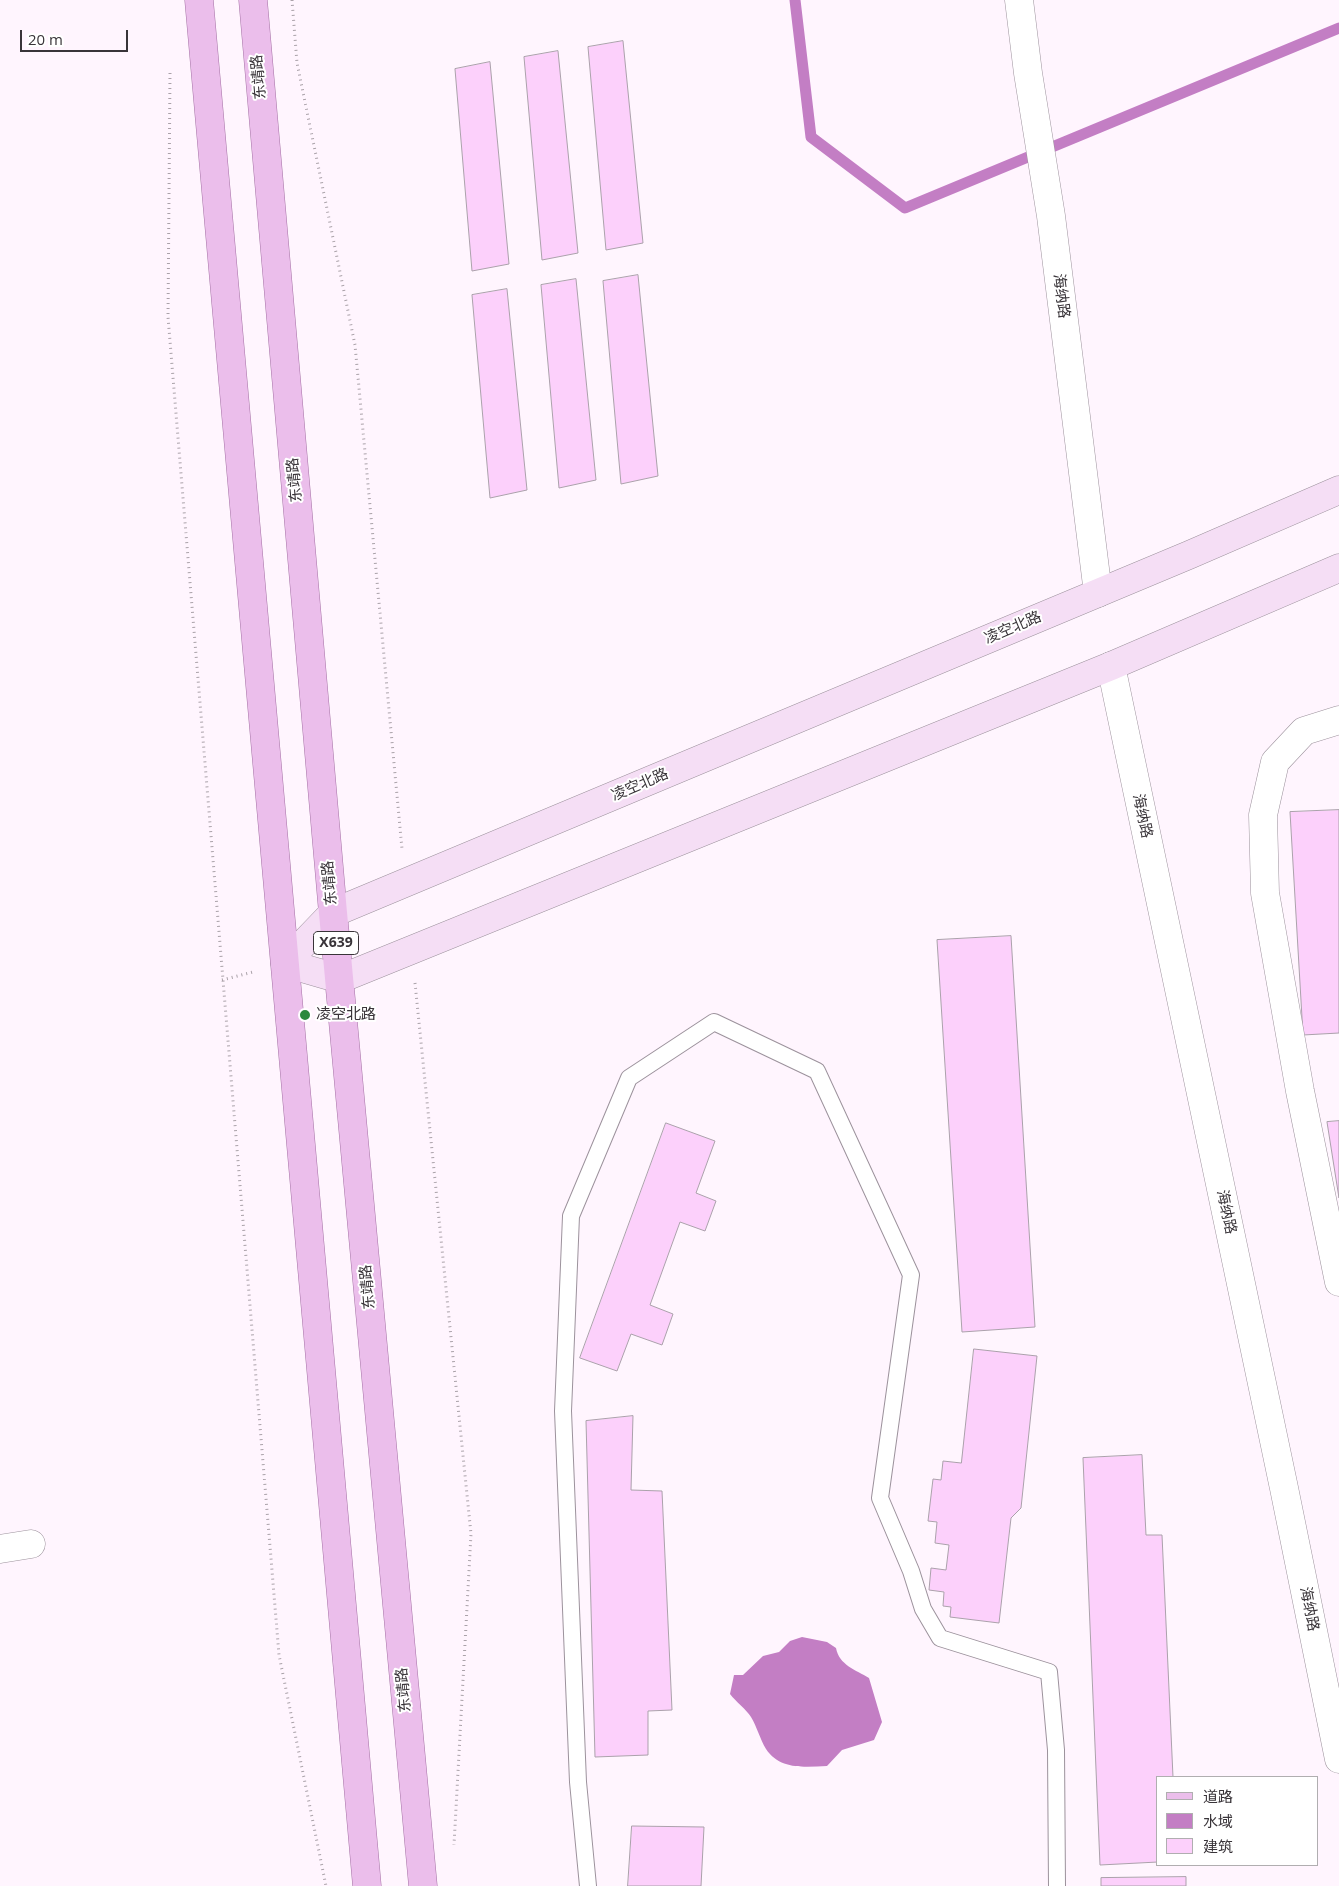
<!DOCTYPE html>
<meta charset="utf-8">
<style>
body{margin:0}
#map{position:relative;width:1339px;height:1886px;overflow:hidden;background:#fff5fe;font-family:"Open Sans","Noto Sans SC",sans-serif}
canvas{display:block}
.legend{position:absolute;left:1156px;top:1776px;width:162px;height:90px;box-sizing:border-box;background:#fff;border:1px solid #b0aeb0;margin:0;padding:6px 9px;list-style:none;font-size:15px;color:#393439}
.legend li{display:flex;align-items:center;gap:10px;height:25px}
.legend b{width:25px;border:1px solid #b0aeb0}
.scale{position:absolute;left:20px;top:30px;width:108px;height:22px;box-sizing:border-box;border:2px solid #393439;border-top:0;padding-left:6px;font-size:15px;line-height:18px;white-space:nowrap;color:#393439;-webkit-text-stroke:4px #fff;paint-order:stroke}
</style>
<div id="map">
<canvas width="1339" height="1886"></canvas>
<ul class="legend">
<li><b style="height:6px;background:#ebbeeb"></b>道路</li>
<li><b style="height:14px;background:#c37ec4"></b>水域</li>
<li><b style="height:14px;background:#fcd0fb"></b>建筑</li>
</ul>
<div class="scale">20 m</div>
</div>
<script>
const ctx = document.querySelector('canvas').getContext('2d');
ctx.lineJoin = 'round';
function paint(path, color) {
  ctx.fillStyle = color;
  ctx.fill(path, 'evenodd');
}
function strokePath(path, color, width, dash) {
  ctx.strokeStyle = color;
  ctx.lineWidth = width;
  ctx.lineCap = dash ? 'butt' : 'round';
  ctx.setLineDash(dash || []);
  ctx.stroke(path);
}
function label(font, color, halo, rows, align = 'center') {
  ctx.font = font + ' "Open Sans","Noto Sans SC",sans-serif';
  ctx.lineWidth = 4;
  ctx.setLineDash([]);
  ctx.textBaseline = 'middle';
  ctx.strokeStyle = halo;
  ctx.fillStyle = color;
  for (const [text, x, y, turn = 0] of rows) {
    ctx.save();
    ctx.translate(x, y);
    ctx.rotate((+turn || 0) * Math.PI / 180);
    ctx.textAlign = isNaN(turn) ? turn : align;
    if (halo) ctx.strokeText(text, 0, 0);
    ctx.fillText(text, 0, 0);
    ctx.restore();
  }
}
const water = new Path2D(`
 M802,1637L827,1642L836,1648C839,1665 856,1670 869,1678L882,1722L874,1740L842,1750L827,1766C804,1767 780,1770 766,1749C760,1739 757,1727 751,1717C746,1709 736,1702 730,1694L734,1675H743L763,1656L779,1652L790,1641Z`);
const stream = new Path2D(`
 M795,0L811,137L905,208L1339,28`);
const building = new Path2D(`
 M623,41L643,243L606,250L588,47Z
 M558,51L578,253L542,260L524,57Z
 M490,62L509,264L472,271L455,69Z
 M638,275L658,476L621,484L603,281Z
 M576,279L596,480L559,488L541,285Z
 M507,289L527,490L490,498L472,295Z
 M1339,810V1033L1303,1035L1290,812Z
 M1011,936L1035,1327L962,1332L937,940Z
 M1339,1121V1198L1327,1122Z
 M666,1123L715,1141L696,1193L716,1201L705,1231L680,1222L650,1305L673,1314L662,1345L631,1334L617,1371L580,1358Z
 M974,1349L1037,1356L1021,1508L1011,1518L999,1623L950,1617L951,1607L943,1606L944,1592L929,1590L931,1568L946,1570L949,1545L935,1543L937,1522L928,1521L933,1479L941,1480L943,1461L961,1463Z
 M633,1416L631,1490L662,1491L672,1710L648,1711V1755L595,1757L586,1421Z
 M1142,1455L1146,1535H1162L1173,1777H1158V1862L1100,1865L1083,1458Z
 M632,1826L704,1827L701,1886H628Z
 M1186,1877V1886H1101V1878Z`);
const path = new Path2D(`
 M292,0L297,63L355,345L402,849
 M170,73L168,317L279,1655L326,1886
 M222,980L253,972
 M415,983L471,1534L454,1845`);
const lane = new Path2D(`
 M588,1886L578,1782L563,1411L571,1216L629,1078L714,1022L817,1071L911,1275L880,1498L911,1571L923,1609L940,1638L1049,1672L1056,1750L1057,1886`);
const street = new Path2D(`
 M1019,0L1028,73L1051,216L1098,593
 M1111,666L1284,1488L1339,1759
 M1339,720L1304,731L1275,762L1263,815L1265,893L1300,1091L1339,1282
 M0,1549L31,1544`);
const secondary = new Path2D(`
 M1339,490L1189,555L333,913L285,963L340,979L1111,666L1339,568`);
const primary = new Path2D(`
 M199,0L367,1886
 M253,0L333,913L423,1886`);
const markers = [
 [305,1015,6,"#2b893c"]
];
const shields = [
 [336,943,45]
];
const shieldNames = [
 ["X639",336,943]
];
const streetNames = [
 ["东靖路",259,77,-95],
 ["海纳路",1061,296,83],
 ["东靖路",295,480,-95],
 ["凌空北路",1013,628,-23],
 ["凌空北路",640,785,-23],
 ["海纳路",1142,816,78],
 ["东靖路",330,883,-95],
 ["海纳路",1226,1212,78],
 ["东靖路",368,1287,-95],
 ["海纳路",1309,1609,79],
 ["东靖路",404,1690,-95]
];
const poiNames = [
 ["凌空北路",316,1015]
];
paint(water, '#c37ec4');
strokePath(stream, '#c37ec4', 11);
paint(building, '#fcd0fb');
strokePath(building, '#aba1ab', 1);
strokePath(lane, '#9c929c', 18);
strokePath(street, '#9c929c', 29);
strokePath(secondary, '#9c929c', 29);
strokePath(primary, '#a471a4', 29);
strokePath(path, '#aaa2a9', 3, [1, 4]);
strokePath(lane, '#fff', 16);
strokePath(street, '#fff', 28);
strokePath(secondary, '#f5def5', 28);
strokePath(primary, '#ebbeeb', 28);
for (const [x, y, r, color] of markers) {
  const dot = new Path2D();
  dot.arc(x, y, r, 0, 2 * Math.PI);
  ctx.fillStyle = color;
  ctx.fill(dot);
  strokePath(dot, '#fff', 2);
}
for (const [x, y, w] of shields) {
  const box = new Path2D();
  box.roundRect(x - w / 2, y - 11.5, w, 23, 4);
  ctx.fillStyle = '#fff';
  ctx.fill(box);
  strokePath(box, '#393439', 1);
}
label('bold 14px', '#393439', null, shieldNames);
label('15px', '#393439', '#fff', streetNames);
label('15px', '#393439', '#fff', poiNames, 'left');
</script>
